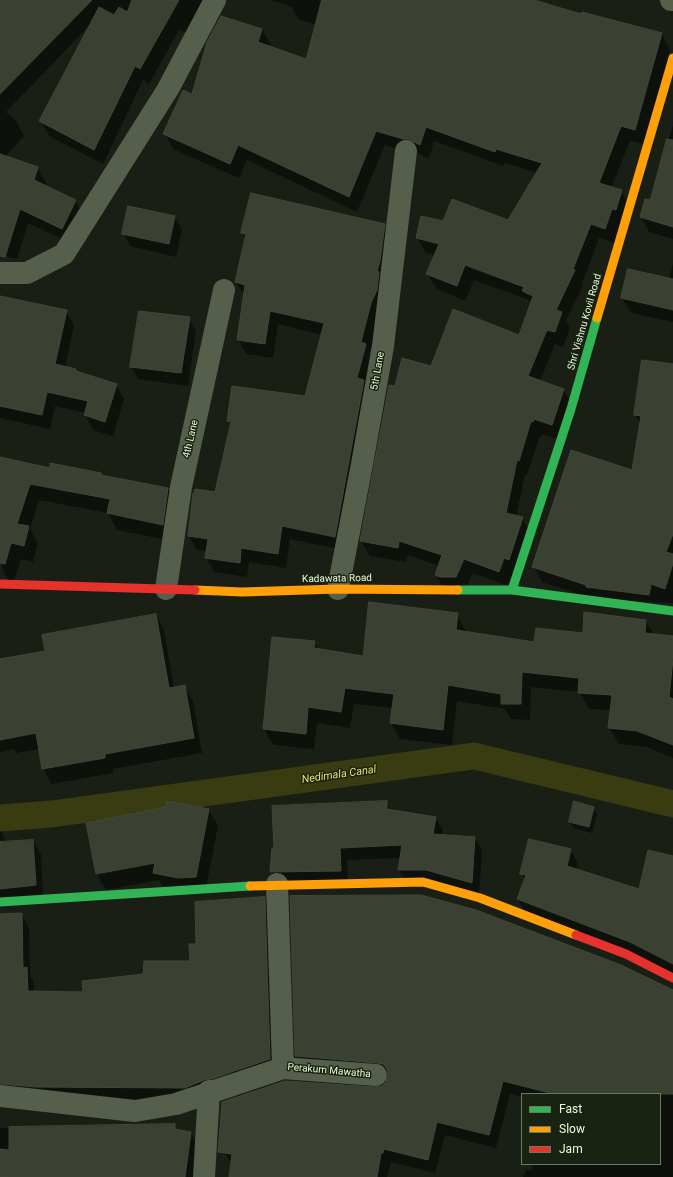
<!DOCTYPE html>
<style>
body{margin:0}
#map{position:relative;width:673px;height:1177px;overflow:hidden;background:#1a1f15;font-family:Roboto,sans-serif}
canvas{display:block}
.legend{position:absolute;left:521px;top:1093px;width:140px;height:72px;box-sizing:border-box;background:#192311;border:1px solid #6c7961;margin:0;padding:5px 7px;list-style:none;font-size:12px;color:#e9fbd8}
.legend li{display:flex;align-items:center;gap:8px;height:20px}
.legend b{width:20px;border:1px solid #6c7961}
</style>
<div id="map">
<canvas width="673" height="1177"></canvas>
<ul class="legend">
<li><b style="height:5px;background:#30b455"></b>Fast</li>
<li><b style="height:5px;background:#ff9f0a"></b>Slow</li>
<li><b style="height:5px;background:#e5322d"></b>Jam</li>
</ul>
</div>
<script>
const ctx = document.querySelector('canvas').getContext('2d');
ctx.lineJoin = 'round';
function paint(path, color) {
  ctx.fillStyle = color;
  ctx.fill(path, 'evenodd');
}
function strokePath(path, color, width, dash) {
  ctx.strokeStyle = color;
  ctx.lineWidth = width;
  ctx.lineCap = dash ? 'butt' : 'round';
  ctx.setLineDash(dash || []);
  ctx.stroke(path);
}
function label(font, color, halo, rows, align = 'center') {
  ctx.font = font + ' Roboto,sans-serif';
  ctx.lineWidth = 3;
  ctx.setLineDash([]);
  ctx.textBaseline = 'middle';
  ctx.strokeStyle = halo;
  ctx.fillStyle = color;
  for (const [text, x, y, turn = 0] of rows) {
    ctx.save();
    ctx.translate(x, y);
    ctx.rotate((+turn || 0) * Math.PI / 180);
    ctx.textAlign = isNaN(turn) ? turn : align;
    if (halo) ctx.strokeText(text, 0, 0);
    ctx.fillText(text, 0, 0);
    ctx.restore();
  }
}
const shadow = new Path2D(`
 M0,0H205L193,34L179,30L149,84L143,80L103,164L49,136L41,121L90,25L6,112L16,121L24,136L5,157L37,168L46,183L45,186L75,201L84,216L71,243L28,223L17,259L0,254Z
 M271,0H532L582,16L662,34L670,49L644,144L630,141L611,188L621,191L629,206L614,243L599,238L582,284L583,285L566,321L570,328L563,347L555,344L540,381L563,389L572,404L561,440L542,434V436H540L527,475H525L516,517L522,518L530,533L508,586L472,573L465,592L444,589L436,575L439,566L408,555L406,562L370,556L361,541L395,387L431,368L519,336L531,305L529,300L474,280L465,301L436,288L427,273L435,255L426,253L417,238L444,222L509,221L537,173L505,163L503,166L434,141L429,159L417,153L412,154L385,145L357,212L247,160L239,178L173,149L165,134L192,95L262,29L270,44L269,47L307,60L316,25L298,19L292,7Z
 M673,125V239L649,232L641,217L650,201Z
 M175,217L182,230L176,257L130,246L123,233Z
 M384,225L392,239L379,318L370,353L373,358L343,550L290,539L286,568L249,562L247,577L214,572L206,558L207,551L197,550L189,536L216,493L231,426L228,421L305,397L322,335L278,324L273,358L246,354L238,340L245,296L236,282L246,239L242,233Z
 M673,263V322L631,313L622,298L669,279Z
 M0,296L66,311L74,325L65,367L116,385L124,399L113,436L93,430L85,415L86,413L55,406L50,429L0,418Z
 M189,318L196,331L188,386L138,379L131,366Z
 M673,364V603L594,599L542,582L534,567L633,472L641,424L635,415Z
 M0,458L50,469L100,474L102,476L168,489L177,506L172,541L117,530L108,513L39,500L30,529L38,543L33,562L21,559L12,586L3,571L0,546Z
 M457,614L466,632L535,644L646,621L654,635L673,637V758L647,747L619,744L609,728L611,710L589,709L579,692L531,687L530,720L511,719L505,709L457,701L452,745L400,739L391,723L393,708L354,704L350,728L317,723L314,749L273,745L264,729L272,638L314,642L319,650L364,657Z
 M156,615L164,630L174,688L184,686L193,701L202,753L113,769V773L52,784L43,769L40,749L16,753L14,749L0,752V660L46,652Z
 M386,802L391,811L436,818L443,831L442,836L475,838L482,851L479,895L406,882L399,870L401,858L347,860L348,883L279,884L271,872Z
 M593,808L597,814L592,833L573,828L570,822Z
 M209,810L218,826L205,893L164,889L159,880L106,890L97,874L88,823Z
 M0,827L6,843L33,841L41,854L43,898L0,906Z
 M570,850L578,863L576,871L639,891L673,857V973L525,912L518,899L525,879L521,873Z
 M291,897L673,991V1177H523L526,1169L531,1171L533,1164H660V1094H522V1097L510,1094L496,1148L445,1135L435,1173L391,1162L387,1177H307L233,1166L225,1153L382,1087L387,1082L389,1077L304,1069L296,1056Z
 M264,898L272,912L277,1073L232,1088L225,1074V1057L210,1056L205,1097L193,1101L0,1100V914H22L29,928L30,976L34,982V992L84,993L191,962L197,944Z
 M174,1125L178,1131L191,1133L198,1146L194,1177H0V1128Z`);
const canal = new Path2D(`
 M0,818L52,814L474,756L673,804`);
const building = new Path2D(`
 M0,0H92L0,94Z
 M132,0H179L140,69L135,66L94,150L39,121L99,7L114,15L119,7L127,12Z
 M322,0H534L581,14L582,12L662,33L635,130L621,126L599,183L622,190L616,210L612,209L605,229L591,224L573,269L575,270L556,310L562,312L555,332L547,330L528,376L564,389L552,425L534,419L533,422L531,421L519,461L517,460L506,513L523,517L509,560L504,558L499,572L464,559L456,577H440L435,575L442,555L399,541L398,548L360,541L389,385L395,386L402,358L431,366L453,309L519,335L533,296L522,291L524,287L465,265L457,286L426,274L439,244L416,238L421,216L443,221L452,199L508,220L542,163L496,149L495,152L426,127L420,145L408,139H403L376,131L349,197L238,145L230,164L163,134L183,90L192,94L207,42L221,16L262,29L258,42L306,59Z
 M667,139L673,140V227L640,217L645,199L650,200Z
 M0,154L38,167L34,180L76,200L62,229L20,209L5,257L0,256Z
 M251,193L385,224L380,261L377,271L379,272L377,290L371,303L361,342L366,344L357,378L364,380L335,537L282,526L278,554L241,548L240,563L205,558L208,539L188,536L193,493L194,494L195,489L215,492L231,422L227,421L232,386L305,396L324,323L270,311L265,344L237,340L245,285L235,282L246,234L241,233Z
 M128,206L175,216L169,244L122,234Z
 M628,269L673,279V310L621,298Z
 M0,296L67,310L55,364L76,369V371L117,384L105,422L84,415L88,401L47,392L42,415L0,406Z
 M139,311L190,317L181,373L130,367Z
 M642,360L673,364V534L666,552L673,554V563L665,589L651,584L649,595L586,587V585L532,567L571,450L632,470L641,416L634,415Z
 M0,457L50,468V463L101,473V475L168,488L163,525L107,513L110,499L30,484L17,524L29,526L24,546L11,543L5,564L0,563Z
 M369,602L458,613L456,630L534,642L536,628L583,633L584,612L646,620L645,633L673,636V659L669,697L673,699V745L637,731L608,728L612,695L578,693L579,678L522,672L521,704H501V694L448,685L443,730L390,723L394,694L345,688L341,712L308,707L306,734L263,729L272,637L315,641L314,648L363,656Z
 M156,614L169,688L185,685L194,738L105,754V758L42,769L36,733L0,740V659L45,651L42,635Z
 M167,801L209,809L196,877L178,878L153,873L155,863L96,874L86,823L166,807Z
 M387,801V809L436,817L433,834L475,837L472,883L426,870H398L402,845L340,848L341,871L270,872L272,848H274L272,806Z
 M574,801L594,807L589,827L569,822Z
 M529,839L571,849L567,866L639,889L648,850L673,856V964L630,942L517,899L526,875L520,874Z
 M33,840L36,885L0,889V842Z
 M421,895L476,910L621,965L673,990V1094H554L503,1081L489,1135L437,1122L428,1160L384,1149L383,1153H381L377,1177H229L232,1154L218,1152L222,1102L285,1081L375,1087L382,1086L386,1082L388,1076L387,1069L383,1064L377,1063L295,1056L290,896Z
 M265,897L270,1059L211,1079L204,1080L185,1088L35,1087L0,1084V914L22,913L23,968L27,967L28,991L83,992L82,981L143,974L144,961H190L189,944H196L195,902Z
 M175,1124V1129L191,1132L185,1177H0V1149L9,1150V1127Z`);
const street = new Path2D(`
 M671,0H673
 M0,273H27L64,254L168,89L215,0
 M166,589L181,487L224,290
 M338,589L362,464L383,346L406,151
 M283,1068L376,1075
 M0,1096L135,1111L176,1104L283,1068L277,884
 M204,1177L209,1091`);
const fast = new Path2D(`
 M458,590H512L673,611
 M512,590L571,409L597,318
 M0,902L250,886`);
const slow = new Path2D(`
 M597,318L673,58
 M195,590L242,592L338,589L458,590
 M250,886L423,882L480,898L576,935`);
const jam = new Path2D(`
 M0,584L195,590
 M576,935L626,954L673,978`);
const streetNames = [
 ["Shri Vishnu Kovil Road",585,322,-74],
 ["5th Lane",378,371,-80],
 ["4th Lane",191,439,-77],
 ["Kadawata Road",337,579,-1],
 ["Perakum Mawatha",329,1071,5]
];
const waterNames = [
 ["Nedimala Canal",339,775,-8]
];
paint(shadow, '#0007');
strokePath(canal, '#393b10', 27);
paint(building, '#3a4133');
strokePath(building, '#404838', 1);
strokePath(street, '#565f4b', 22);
strokePath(fast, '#30b455', 9);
strokePath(slow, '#ff9f0a', 9);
strokePath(jam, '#e5322d', 9);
label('10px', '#e9fbd8', '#192311', streetNames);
label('italic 11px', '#efde72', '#192311', waterNames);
</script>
